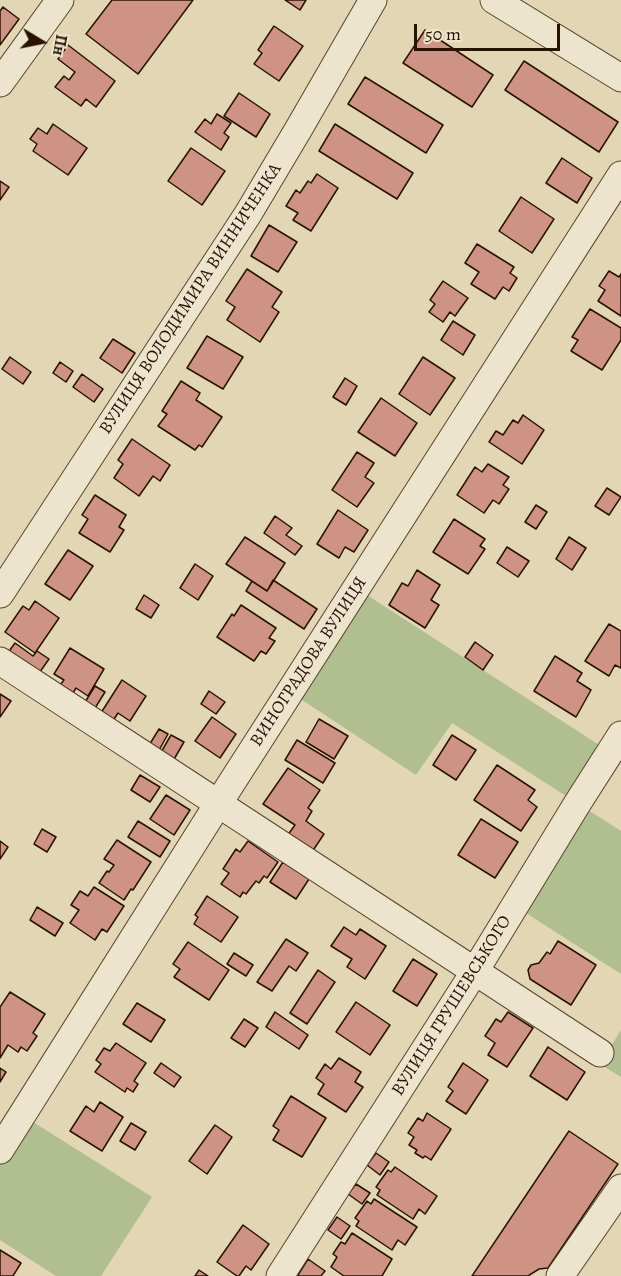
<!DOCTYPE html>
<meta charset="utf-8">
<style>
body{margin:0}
#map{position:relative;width:621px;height:1276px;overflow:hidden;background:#e3d6b4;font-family:Alegreya,serif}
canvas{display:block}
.north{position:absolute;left:12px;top:12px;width:60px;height:60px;-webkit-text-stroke:4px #ede4ce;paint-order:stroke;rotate:100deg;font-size:16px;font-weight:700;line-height:24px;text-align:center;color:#281302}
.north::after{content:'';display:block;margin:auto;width:21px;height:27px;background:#281302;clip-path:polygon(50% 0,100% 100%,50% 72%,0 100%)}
.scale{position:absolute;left:414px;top:24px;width:146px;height:27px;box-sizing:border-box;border:3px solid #281302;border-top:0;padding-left:8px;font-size:18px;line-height:21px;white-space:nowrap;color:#281302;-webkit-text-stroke:4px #ede4ce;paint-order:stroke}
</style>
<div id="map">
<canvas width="621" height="1276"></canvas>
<div class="north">Пн</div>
<div class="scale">50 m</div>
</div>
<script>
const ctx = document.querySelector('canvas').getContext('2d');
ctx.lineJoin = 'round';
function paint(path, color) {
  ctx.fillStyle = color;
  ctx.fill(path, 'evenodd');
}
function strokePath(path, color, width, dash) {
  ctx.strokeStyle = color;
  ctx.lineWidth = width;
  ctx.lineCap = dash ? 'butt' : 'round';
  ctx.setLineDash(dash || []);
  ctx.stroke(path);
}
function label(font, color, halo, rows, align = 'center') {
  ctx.font = font + ' Alegreya,serif';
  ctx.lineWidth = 5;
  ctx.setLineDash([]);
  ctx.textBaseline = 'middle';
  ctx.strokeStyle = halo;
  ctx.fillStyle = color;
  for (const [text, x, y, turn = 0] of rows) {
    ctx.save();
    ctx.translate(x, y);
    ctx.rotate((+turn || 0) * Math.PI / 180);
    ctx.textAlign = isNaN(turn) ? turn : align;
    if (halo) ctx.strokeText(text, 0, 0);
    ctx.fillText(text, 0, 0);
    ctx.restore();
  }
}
const green = new Path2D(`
 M356,588L610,752L577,803L621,831V974L515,906L577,803L452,723L416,775L290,692Z
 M621,1030V1077L600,1064Z
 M22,1115L152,1197L101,1276H56L0,1240V1150Z`);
const building = new Path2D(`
 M112,0H193L138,74L86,34Z
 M285,0H306L300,10Z
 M3,7L19,19L0,45V11Z
 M274,26L303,46L279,81L254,64L262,53L258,50Z
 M425,30L493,75L472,107L403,63Z
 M68,45L115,81L96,107L86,99L81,106L55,87L64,76L69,80L75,72L58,59Z
 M524,61L618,122L599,152L505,90Z
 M365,77L443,125L426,153L348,104Z
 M239,93L270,114L256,137L224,116Z
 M217,114L231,123L224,133L229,137L221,150L195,132L205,119L211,124Z
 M53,124L87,148L68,175L33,151L37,144L30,139L38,128L47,134Z
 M335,124L413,173L397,199L319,151Z
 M191,148L225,171L202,205L168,181Z
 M562,158L592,178L577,203L546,183Z
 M317,174L338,188L311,231L293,220L298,213L286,206L296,190L300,193L308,181L311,183Z
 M0,181L9,187L0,200Z
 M521,197L554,219L532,253L499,231Z
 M269,225L297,242L278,272L251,256Z
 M477,244L514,267L510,273L517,278L509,291L503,287L495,299L471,284L479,272L465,263Z
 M247,269L282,292L272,307L279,312L260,342L227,320L235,307L226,301Z
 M609,271L619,277L621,274V316L598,301L605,290L599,286Z
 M443,281L468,298L455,316L450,312L443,322L429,312L435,304L430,300Z
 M590,309L621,328V340L602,370L571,351L578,340L572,337Z
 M453,321L475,335L463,355L441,340Z
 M207,336L243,357L223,389L187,368Z
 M113,339L135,353L122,373L100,358Z
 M10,357L31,372L23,384L2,369Z
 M423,357L455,378L430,415L399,394Z
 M60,362L73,371L66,382L53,373Z
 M82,374L103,389L94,402L73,387Z
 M345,378L357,386L346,405L333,397Z
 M181,381L200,393L196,400L222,417L202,447L199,445L195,450L158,426L167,414L162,411Z
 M381,398L417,423L395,456L358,432Z
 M523,415L544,430L522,464L489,442L496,431L503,435L513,420L518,423Z
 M132,439L170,465L160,481L153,476L139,496L114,478L123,464L118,460Z
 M357,452L374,463L365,477L374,483L357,507L332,490Z
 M488,464L509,477L503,485L509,489L499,504L493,500L484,513L457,495L475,467L482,472Z
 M607,488L621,497L609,515L595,506Z
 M95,495L126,515L119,527L124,530L110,552L79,533L88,519L82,515Z
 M536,505L547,512L536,529L525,522Z
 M338,510L368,530L354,552L345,547L339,558L317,544Z
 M275,516L292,528L286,535L302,546L295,555L264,533Z
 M454,519L485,539L480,546L485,549L468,574L433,552Z
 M245,537L285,563L267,591L226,564Z
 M569,537L586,548L572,570L556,559Z
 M507,547L529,561L518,577L497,563Z
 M68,550L93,566L70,600L45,584Z
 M195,564L213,576L198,600L180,588Z
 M417,570L440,585L431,600L439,605L425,628L389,605L402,583L408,586Z
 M273,580L317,609L304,629L246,591L252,581L267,591Z
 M144,595L159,605L151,618L136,609Z
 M35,601L59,618L35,653L5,632L23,606L29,610Z
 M241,605L276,628L269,638L275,641L266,654L261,651L254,661L217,637L232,614L234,616Z
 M609,624L621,631V668L615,665L609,676L585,661Z
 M475,642L493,655L483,670L465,657Z
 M15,643L33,656L37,651L49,659L37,676L7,654Z
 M70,648L104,669L88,696L76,688L73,693L60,685L64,680L54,674Z
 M555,656L582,673L577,681L591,690L576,717L534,691Z
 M122,680L146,696L130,721L118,713L111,724L99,716Z
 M95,686L105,692L92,713L82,707Z
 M209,691L225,702L216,714L201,704Z
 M0,694L11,701L0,717Z
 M212,717L236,734L220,758L195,741Z
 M319,719L348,736L334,759L306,742Z
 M159,729L168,734L158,752L148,747Z
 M171,735L184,742L173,761L160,754Z
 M452,735L476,750L456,780L433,765Z
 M297,740L335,763L323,783L285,760Z
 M497,765L535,790L528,800L537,807L521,831L474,800Z
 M288,768L320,790L308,808L312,811L306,821L324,834L312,852L287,836L295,825L263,804Z
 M140,775L160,787L150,802L131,790Z
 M166,795L190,810L174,835L150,819Z
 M481,819L518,842L495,878L458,855Z
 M138,821L170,841L160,857L128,837Z
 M42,829L56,837L47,852L34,844Z
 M117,840L151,862L133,890L131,889L124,900L99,883L107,871L109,872L114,865L104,859Z
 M0,841L8,847L0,859Z
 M248,841L278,862L267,878L264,876L259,883L256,881L246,894L243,892L240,897L221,884L229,873L223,869L236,849L240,852Z
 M283,862L309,879L296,899L270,882Z
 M94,887L124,906L107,932L102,929L95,940L70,923L79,910L71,905L80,891L88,896Z
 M207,896L238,917L221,942L194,924L198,917L195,915Z
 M37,907L63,923L55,936L30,920Z
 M344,927L356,935L360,929L386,946L365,979L347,967L352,959L331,946Z
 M286,939L308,953L296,971L289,966L272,991L257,982Z
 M558,941L596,965L571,1005L530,979L528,970L531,965L539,963L547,952L550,954Z
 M188,942L229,970L209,1000L174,977L180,969L173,964Z
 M234,953L253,965L246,976L227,964Z
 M413,959L437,974L417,1006L393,991Z
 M318,970L335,982L307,1024L290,1013Z
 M10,992L45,1014L33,1033L37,1036L27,1051L21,1047L18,1052L8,1045L0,1058V1007Z
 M356,1002L390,1025L370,1055L336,1032Z
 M137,1003L165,1020L151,1042L123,1024Z
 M275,1012L308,1035L299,1049L266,1027Z
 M508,1012L533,1028L507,1067L488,1055L495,1043L485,1036L496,1019L501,1022Z
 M244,1019L258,1028L245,1047L231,1038Z
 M116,1043L146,1063L134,1081L138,1084L133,1092L127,1088L125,1092L95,1072L101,1064L96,1060L104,1048L110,1051Z
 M548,1047L585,1072L567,1100L530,1076Z
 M339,1058L361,1072L355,1082L363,1087L346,1112L318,1094L324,1084L316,1078L325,1064L331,1069Z
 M161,1063L181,1077L174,1087L154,1073Z
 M463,1063L488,1080L466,1114L446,1101L453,1091L448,1087Z
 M0,1068L6,1072L0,1082Z
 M291,1096L326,1118L302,1157L273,1140L279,1130L273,1126Z
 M100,1102L123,1117L102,1151L70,1131L86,1106L94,1112Z
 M427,1113L451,1129L431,1160L425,1156L423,1158L415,1153L417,1150L409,1145L414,1137L408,1133L418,1118L423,1121Z
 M131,1123L146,1132L135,1150L120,1141Z
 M215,1125L232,1137L207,1174L189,1161Z
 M569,1131L618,1164L548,1268L539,1269L528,1276H472Z
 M376,1153L389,1162L380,1175L367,1165Z
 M395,1167L437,1196L425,1214L419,1209L413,1219L377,1195L380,1190L376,1187L388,1170L391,1172Z
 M356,1184L370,1193L362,1204L348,1194Z
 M374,1199L417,1227L405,1245L398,1240L392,1250L356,1226L359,1221L355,1218L367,1201L371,1204Z
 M337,1217L350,1226L341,1239L328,1230Z
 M243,1225L269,1244L251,1270L246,1266L239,1276H237L217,1262Z
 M352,1233L392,1259L382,1276H344L331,1267L337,1257L333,1254L341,1242L345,1244Z
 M0,1250L21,1263L13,1276H0Z
 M308,1259L325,1271L321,1276H299L298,1275Z
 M199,1270L208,1276H195Z`);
const minor = new Path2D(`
 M494,0L621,78
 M0,83L60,0
 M0,594L248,214L298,130L373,0
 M0,661L600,1053
 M0,1150L218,804L621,175
 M280,1276L475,971L577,804L621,735
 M560,1276L621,1188`);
const streetNames = [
 ["ВУЛИЦЯ ВОЛОДИМИРА ВИННИЧЕНКА",191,299,-57],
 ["ВИНОГРАДОВА ВУЛИЦЯ",309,662,-57],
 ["ВУЛИЦЯ ГРУШЕВСЬКОГО",452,1006,-58]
];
paint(green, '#b0be90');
paint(building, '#ce9384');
strokePath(building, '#281302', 1.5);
strokePath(minor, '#57442e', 29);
strokePath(minor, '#ede4ce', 27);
label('18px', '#281302', '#ede4ce', streetNames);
</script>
